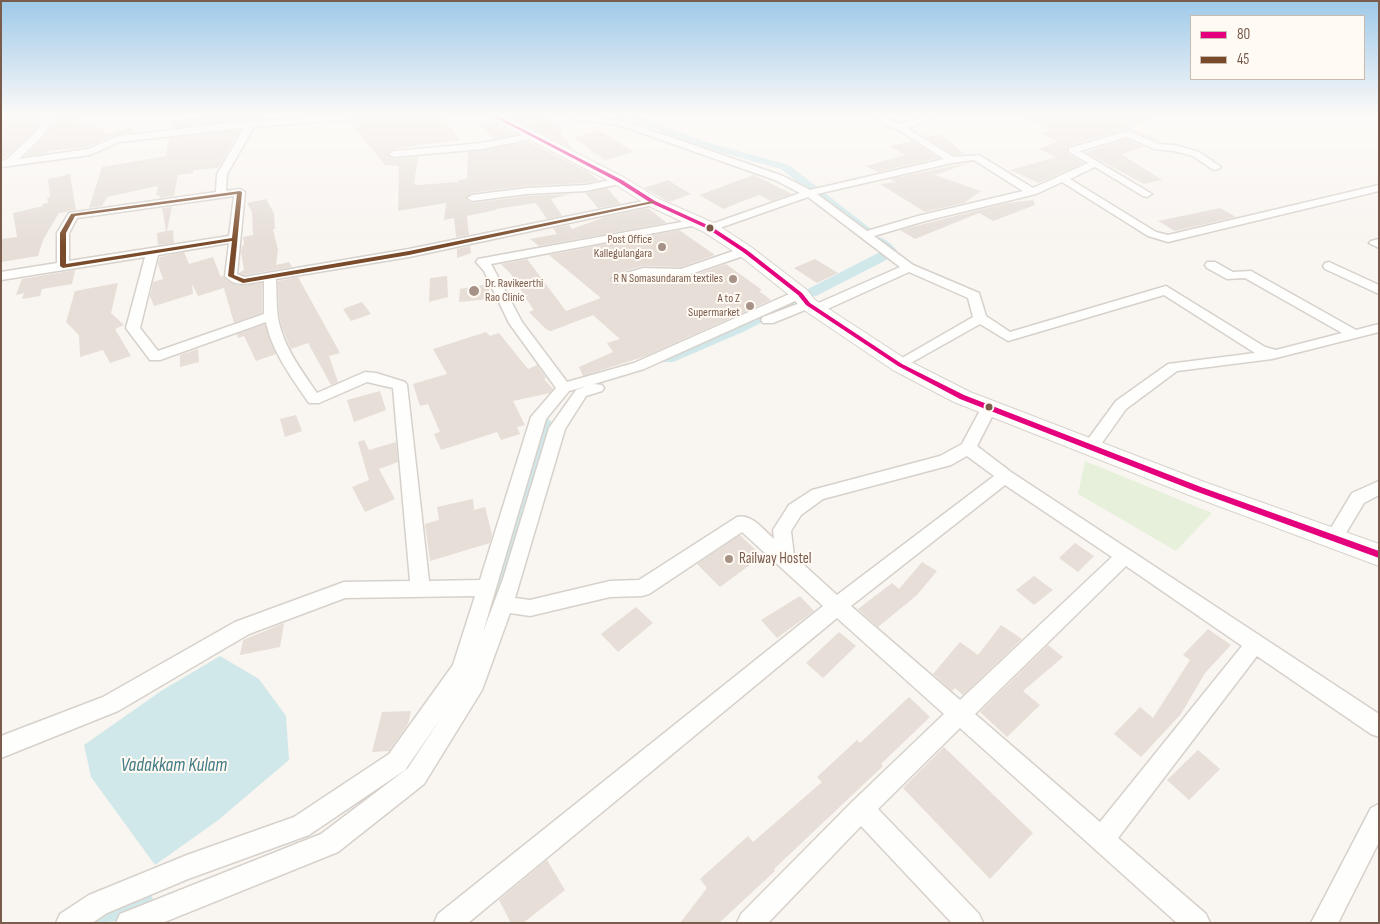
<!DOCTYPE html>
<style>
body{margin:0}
#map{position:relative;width:1380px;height:924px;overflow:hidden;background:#f9f5f0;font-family:"Sofia Sans Condensed",sans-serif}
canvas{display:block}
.frame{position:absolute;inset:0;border:2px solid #7a5c4d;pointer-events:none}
.legend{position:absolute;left:1190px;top:15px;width:175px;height:65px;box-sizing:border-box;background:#fffaf3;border:1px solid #cabbb1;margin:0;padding:6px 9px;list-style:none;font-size:15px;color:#7a5c4d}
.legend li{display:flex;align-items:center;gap:10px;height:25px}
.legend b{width:25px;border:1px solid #cabbb1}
</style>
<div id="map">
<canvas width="1380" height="924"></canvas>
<div class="frame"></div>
<ul class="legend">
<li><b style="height:6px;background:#e5007d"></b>80</li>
<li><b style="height:6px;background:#7a4b2a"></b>45</li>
</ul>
</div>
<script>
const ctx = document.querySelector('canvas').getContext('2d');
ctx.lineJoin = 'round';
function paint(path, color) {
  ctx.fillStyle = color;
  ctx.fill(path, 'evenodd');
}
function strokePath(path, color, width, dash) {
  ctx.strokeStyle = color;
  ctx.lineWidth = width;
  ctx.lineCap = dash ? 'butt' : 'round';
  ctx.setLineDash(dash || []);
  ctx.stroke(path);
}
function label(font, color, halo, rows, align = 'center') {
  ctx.font = font + ' "Sofia Sans Condensed",sans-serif';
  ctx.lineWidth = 4;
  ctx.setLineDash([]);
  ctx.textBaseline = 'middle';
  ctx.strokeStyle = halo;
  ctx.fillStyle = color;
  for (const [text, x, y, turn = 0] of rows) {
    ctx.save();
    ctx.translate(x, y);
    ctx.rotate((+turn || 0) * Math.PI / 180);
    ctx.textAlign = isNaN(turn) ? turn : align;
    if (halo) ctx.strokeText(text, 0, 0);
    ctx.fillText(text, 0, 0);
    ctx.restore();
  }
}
const green = new Path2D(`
 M1085,461L1212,513L1176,551L1078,494Z`);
const water = new Path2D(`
 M220,656L259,679L286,716L289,760L217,821L155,865L91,777L84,745L161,691Z`);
const canal = new Path2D(`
 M617,116H639L706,142L789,165L871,229L864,233L859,232L781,169L698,146L632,120L618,118Z
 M879,237C886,239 894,246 898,252L896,255L816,296H806L804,293L806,290L882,251L872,241Z
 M798,295L803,296L805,299L803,302L743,332L673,362H661L659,358L661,354L733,326Z
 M544,418L550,420L553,424L508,600L505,607L497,609L489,607L486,600L535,424L538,420Z
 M138,883L148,888L153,898C140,924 102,923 75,923L79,912Z`);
const building = new Path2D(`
 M1,116H44L35,131L5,158L1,159Z
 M56,116H79L80,123L95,120L98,129L105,128L104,134L132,127L133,132L116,134L87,147L48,151L47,153L25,156L44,137Z
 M206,116H264L262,119L171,128L172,121Z
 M360,116H444L459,140L394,149L387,153L394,159L418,157L414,184L417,185L458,182V180L467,179L468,152L529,142L588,172L599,180L586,183L527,186L471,193L465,199L472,203L527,196L571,194L551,199L562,216L547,219L536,203L496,209V210L467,216L469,235L456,237L454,218L444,220L446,203L398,211L399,166L385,165L349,121L355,120Z
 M507,116H543L563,128L559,132L574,150Z
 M1020,116H1153V119L1127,127L1161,140L1158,141L1127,129L1068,146V154L1084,163L1039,183L1010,170L1056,157L1038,149L1058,142L1041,133L1051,131Z
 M489,121L516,135L495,139L478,124Z
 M240,130L218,168L193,170V173L178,175L174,196L160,198L159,195L156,196L158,186L107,197L102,206L89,208L102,167L166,156L169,138Z
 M598,130L634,152L605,160L574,138Z
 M941,134L964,154L954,155L926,137Z
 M1127,139L1144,147L1121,154L1162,180L1144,184L1085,152Z
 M912,141L939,158L878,172L866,166L905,155L890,146Z
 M972,162L935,175L981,191L964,203L925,212L880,184L896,182L890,179Z
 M70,174L76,210L59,213L43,240L38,256L1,262V239L17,237L13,213L43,206L42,204L48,203L47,198L50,197L48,179Z
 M754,175L792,194L771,201L759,195L723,209L699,195Z
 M668,180L679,187L691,194L669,202L644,188Z
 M607,188L621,204L598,208L585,193Z
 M266,199L274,213L275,229H273L278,250L276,265L289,262L292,267L244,275L239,273L244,270L241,252L242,246L244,245L243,237L253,235L252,212L247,203Z
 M1033,200L1035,205L993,221L979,213L915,239L900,230L1007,203Z
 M172,207L167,231L173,230L174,243L158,245L157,233L166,231L162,208Z
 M648,208L667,223L539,246L530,239L557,234L553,228L569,225L572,229L605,217Z
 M1220,208L1236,217L1175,231L1158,221Z
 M679,230L715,255L681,267L642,266L612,275L610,282L618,286L644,278L683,279L726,264L762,290L759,291L771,300L646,356L583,376L579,367L613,352L607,343L620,339L593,315L551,331L547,330L529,312L534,310L525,297L529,295H524L511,274L501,264L527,259L566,311L601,298L549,255Z
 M470,246L471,253L457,258V249Z
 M184,252L189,264L213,257L222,280L221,276H223L228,281L238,285L262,283V313L234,323L224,288L198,296L192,284L193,294L154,306L150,296L153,282L163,279L158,264L160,257Z
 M815,259L838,273L817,283L794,268Z
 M75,270L72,284L42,289L40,296L22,299L24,293L16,295L22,279Z
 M447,276L448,297L429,302L430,278Z
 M298,277L340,353L329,356L338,382L331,385L308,343L291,349L282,328L279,313L278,281Z
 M118,283L111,313L124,325L115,329L131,356L110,363L103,350L80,357L79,335L66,322L75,291Z
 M488,284L490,299L459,302L460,289Z
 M362,302L371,314L351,321L343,309Z
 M265,324L276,354L256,361L244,336L238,338L237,334Z
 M486,332L490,336L499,333L528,369L537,365L546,378L544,379L553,389L550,393L513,401L525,425L517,427L520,434L501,440L497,432L441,450L434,434L440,432L428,404L420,406L413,384L447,374L433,349Z
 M198,349L199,362L180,367V355Z
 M380,391L386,410L354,422L347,400Z
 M296,415L302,431L285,437L280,419Z
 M364,440L369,450L396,442L398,462L379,469L395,499L365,512L352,487L369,480L358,442Z
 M473,499L474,510L485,507L492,534L490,543L430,561L425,524L439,520L437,507Z
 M740,535L762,556L720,587L697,564Z
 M1075,543L1094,556L1078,572L1059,558Z
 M922,562L937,571L917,595L878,627L858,609L892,583L899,589Z
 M1034,576L1053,590L1034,605L1016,590Z
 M800,596L814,611L777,638L761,620Z
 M636,607L653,623L618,652L601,634Z
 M284,623L280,647L240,655L243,640Z
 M1001,625L1022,639L963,695L955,688L952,691L933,674L960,642L978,655Z
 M1208,629L1231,645L1205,673L1181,714L1141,757L1114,734L1140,707L1153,718L1190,660L1183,655Z
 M839,632L856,646L823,678L806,663Z
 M1048,645L1063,657L1023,691L1040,705L1007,737L980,712Z
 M909,697L930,717L881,764L883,766L774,869L775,871L719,923H680L707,888L700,879L748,836L753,842L822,782L817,777L857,740L860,743Z
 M411,711L408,724L389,751L372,752L382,712Z
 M944,747L1033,833L990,879L903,788Z
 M1198,750L1220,769L1189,800L1167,780Z
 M547,860L565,890L523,923H511L499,900Z`);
const street = new Path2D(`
 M46,116H54L43,136L19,159L88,149L117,136L229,123L326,116H358L354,119L254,127L227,174L226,191L240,189L245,192L237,274L244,277L409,249L653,199L657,200L658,202L657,204L653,205L409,257L276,279C277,292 276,305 278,318C283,346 301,370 317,393L365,372L376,373L405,382L407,385L429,581L480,580L531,417L556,388L509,323L484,271L476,262L478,259L698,219L704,222L702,224L491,264L522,322L567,382L634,363L796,291L800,290L806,294L804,297L644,369L594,384L602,385L604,388L602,391L586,396L565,429L515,598L530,600L610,581L639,580L737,517C751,513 764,530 774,539L773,530L789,505L812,490L940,456L962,444L984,403H994L997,407L977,446L1011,472L1379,714V737L1371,734L1257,656L1118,838L1206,914L1210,923H1177L960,728L878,809L979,914L983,923H952L861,826L768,923H737L741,914L853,801L944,714L837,618L468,923H434L438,914L823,606L742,532L649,594L642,596L610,597L530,616L510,613L482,690L424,784L338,852L162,923H116L120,914L321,834L408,768L441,718L405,770L309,835L188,879L107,913L92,923H56L60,914L89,895L187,855L294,817L389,754L453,665L475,596L345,598L249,634L118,711L1,758V736L103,697L235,622L344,582L410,581L393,388L367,382L319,403H309C292,378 272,352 266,322L160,360H150L126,328L145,257L1,280V272L57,263V233L69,213L216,192L217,174L244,128L119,142L90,155L1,167V161L6,160L36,132ZM234,196L229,236L69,261V233L77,218ZM229,243L225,276C235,288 250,283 264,281V314L158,351L140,328L158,255ZM587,386L576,390L549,428L503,579L483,632L546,419L569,391ZM967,456L994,476L837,595L794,556L791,531L801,515L823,499L951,465ZM1005,485L1112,557L960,700L851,606ZM1126,566L1242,646L1100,822L975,714Z
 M570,116H589L624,121L783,176L810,190L944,159L897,129L887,126L871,116H881L900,124L926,116H937L936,118L907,128L954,157L979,155L1033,188L1088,163L1069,152V148L1128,131L1159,144L1175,145L1199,152L1221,167L1216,170L1212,169L1193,156L1174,151L1154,149L1127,137L1080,151L1152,194L1147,197L1143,196L1095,167L1070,179L1156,232L1168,235L1379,185V191L1168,242L1148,236L1062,182L1036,194L925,221L874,236L913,265L979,293L986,316L1010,332L1166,286L1265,347L1276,350L1342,333L1245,278L1227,279L1207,268L1205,265L1207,262H1215L1233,272L1251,271L1356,330L1379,324V332L1272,359L1177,371L1126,409L1097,450L1091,452L1085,450L1083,446L1116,401L1168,364L1255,353L1164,295L1008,341L980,324L900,369L895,368L893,365L895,362L973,317L968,298L909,272L821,312H811L810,308L773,323H763L761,320L763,317L808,300L813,301L814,305L900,267L808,197L714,230H706L704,228L706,226L800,193L775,180L619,125L574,119ZM974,160L1023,191L918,216L867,231L817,194L952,163Z
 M535,133L538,134V138L482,149L394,157L389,154L394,151L482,143Z
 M620,178L624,179L625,181L624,183L586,191L527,194L472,201L467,198L472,195L527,188L586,185Z
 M1379,239V248L1369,243L1371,241Z
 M745,247L749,248L751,251L749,254L682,277L644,276L617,284L611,280L613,277L643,268L681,269Z
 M1329,262L1379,285V294L1325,269L1323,266L1325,263Z
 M1379,481V495L1364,503L1340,543L1334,545L1328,543L1325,538L1352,493Z
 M1379,804V842L1338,923H1311L1371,808Z`);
const secondary = new Path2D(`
 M488,116H504L625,178L659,199L716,224L751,247L807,290L815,300L907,360L970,392L1207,483L1379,544V566L1189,495L954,402L893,370L801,308L793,298L739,255L704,232L647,205L615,184L490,119Z`);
const bus1 = new Path2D(`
 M493,116H497L622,180L655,201L712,227L747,250L802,293L810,303L902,364L964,395L1201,487L1379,551V558L1195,491L960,399L898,366L806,305L798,295L743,252L708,229L651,203L618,182Z`);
const bus2 = new Path2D(`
 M240,191L242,192L234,275L244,279L409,251L653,201L655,202L653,203L409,255L243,283L228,276L232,241L63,268L60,266V233L71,214ZM237,194L232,238L66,264V233L75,216Z`);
const markers = [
 [710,228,4.5,"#7a5c4d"],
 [662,247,5,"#a69286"],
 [733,279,5,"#a69286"],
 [474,291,6,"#a69286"],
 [750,306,5,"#a69286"],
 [989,407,4.5,"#7a5c4d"],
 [729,559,5,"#a69286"]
];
const farPoinames = [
 ["Post Office",652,240],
 ["Kallegulangara",652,254],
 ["R N Somasundaram textiles",723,279],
 ["Dr. Ravikeerthi",485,284,"left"],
 ["Rao Clinic",485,298,"left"],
 ["A to Z",740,299],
 ["Supermarket",740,313]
];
const poiNames = [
 ["Railway Hostel",739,559]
];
const nearWaternames = [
 ["Vadakkam Kulam",174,766]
];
paint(green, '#e7f0db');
paint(water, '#d0e8ea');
paint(canal, '#d0e8ea');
paint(building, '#e6ded7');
strokePath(street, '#d7d1cb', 3);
strokePath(secondary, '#d9d2cb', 2);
paint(street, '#fefefd');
paint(secondary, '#fefefd');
paint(bus1, '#e5007d');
paint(bus2, '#7a4b2a');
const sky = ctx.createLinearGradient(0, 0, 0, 245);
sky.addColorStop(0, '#9ec9e9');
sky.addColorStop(0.47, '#fcfaf8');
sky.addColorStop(1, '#fcfaf800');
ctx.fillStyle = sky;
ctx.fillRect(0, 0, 1380, 245);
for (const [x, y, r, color] of markers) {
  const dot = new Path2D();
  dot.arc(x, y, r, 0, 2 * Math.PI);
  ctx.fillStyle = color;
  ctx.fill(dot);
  strokePath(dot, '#fffaf3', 2);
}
label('12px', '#7a5c4d', '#fffaf3', farPoinames, 'right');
label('15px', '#7a5c4d', '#fffaf3', poiNames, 'left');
label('italic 19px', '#437c86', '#fffaf3', nearWaternames);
</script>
